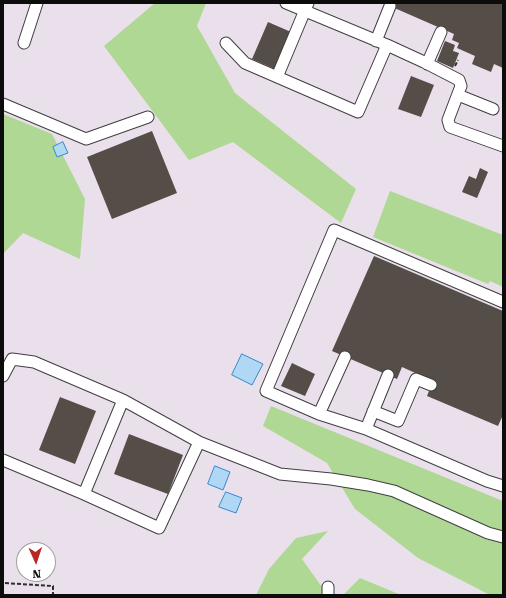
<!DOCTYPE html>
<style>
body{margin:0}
#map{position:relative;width:506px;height:598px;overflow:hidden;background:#fffcea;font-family:"Roboto Serif",serif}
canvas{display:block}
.frame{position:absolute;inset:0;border:4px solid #0c0c0c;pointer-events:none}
.north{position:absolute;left:16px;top:542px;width:40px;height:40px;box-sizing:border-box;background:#fff;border:1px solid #9e9e9e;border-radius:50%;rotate:177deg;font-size:11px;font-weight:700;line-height:16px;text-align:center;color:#0c0c0c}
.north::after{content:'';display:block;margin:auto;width:14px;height:18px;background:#b92626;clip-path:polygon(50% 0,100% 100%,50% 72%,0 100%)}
</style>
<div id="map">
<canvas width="506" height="598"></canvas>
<div class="frame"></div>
<div class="north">N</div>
</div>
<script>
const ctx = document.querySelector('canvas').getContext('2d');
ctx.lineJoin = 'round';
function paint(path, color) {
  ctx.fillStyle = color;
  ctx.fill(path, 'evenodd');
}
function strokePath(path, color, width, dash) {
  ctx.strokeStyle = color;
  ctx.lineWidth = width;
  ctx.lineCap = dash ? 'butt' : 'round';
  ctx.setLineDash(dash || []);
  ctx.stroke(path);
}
const industrial = new Path2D(`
 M3,3H503V595H3ZM24,550H48V574H24Z`);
const forest = new Path2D(`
 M155,3H206L197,26L235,93L356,189L341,223L233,142L189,160L104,46Z
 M3,114L52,134L85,199L80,259L23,233L3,254Z
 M390,191L503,235V287L490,281L488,284L373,237Z
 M271,406L503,501V595H490L418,558L355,509L327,463L263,426Z
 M328,531L302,559L324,590L330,595H256L269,569L296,538Z
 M360,578L401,595H343Z`);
const water = new Path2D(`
 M63,142L68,153L57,157L53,147Z
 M242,354L263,364L252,385L232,375Z
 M215,466L230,472L223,490L208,484Z
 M226,492L242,498L236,513L219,507Z`);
const building = new Path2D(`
 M383,3H503V68L494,64L491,72L472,64L475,56L457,48L459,43L452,40L454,34Z
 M268,22L291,32L275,69L252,59Z
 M445,41L455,45L453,51L459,53L453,68L437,61Z
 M411,76L434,85L421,117L398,109Z
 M152,131L177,193L112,219L87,157Z
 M480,168L488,172L477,198L462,192L469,176L476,179Z
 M374,256L503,311V415L498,426L427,396L433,381L402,367L397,379L332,351Z
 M292,363L315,374L305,396L281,386Z
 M60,397L96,411L75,464L39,450Z
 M129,434L183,455L168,494L114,474Z`);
const path = new Path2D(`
 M455,66L458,60
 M3,587V583L53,586V595`);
const minor = new Path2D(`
 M286,3L387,45L424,62L459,80L461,86L448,120L450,127L503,146
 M376,41L390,6
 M24,43L37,3
 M226,43L245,63L358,112L387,45
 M427,64L441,32
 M277,77L308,3
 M458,95L493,109
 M3,104L86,139L148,117
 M503,302L334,230L266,391L319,414L366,429L487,481L503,486
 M3,376L12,359L34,362L123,400L199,442L280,474L331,479L368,485L394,491L488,533L503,537
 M373,411L398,421L416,379L431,385
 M319,414L345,357
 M366,429L388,375
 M3,460L84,494L159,528L199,442
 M84,494L123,400
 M328,587V595`);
paint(industrial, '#eae0eb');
paint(forest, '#b0d895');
paint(water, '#b0d8f5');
strokePath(water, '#3889cb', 1);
paint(building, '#544d48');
strokePath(minor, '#3f3f3f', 13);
strokePath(path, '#2e2e2e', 2, [4, 2]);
strokePath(minor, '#fff', 11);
</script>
